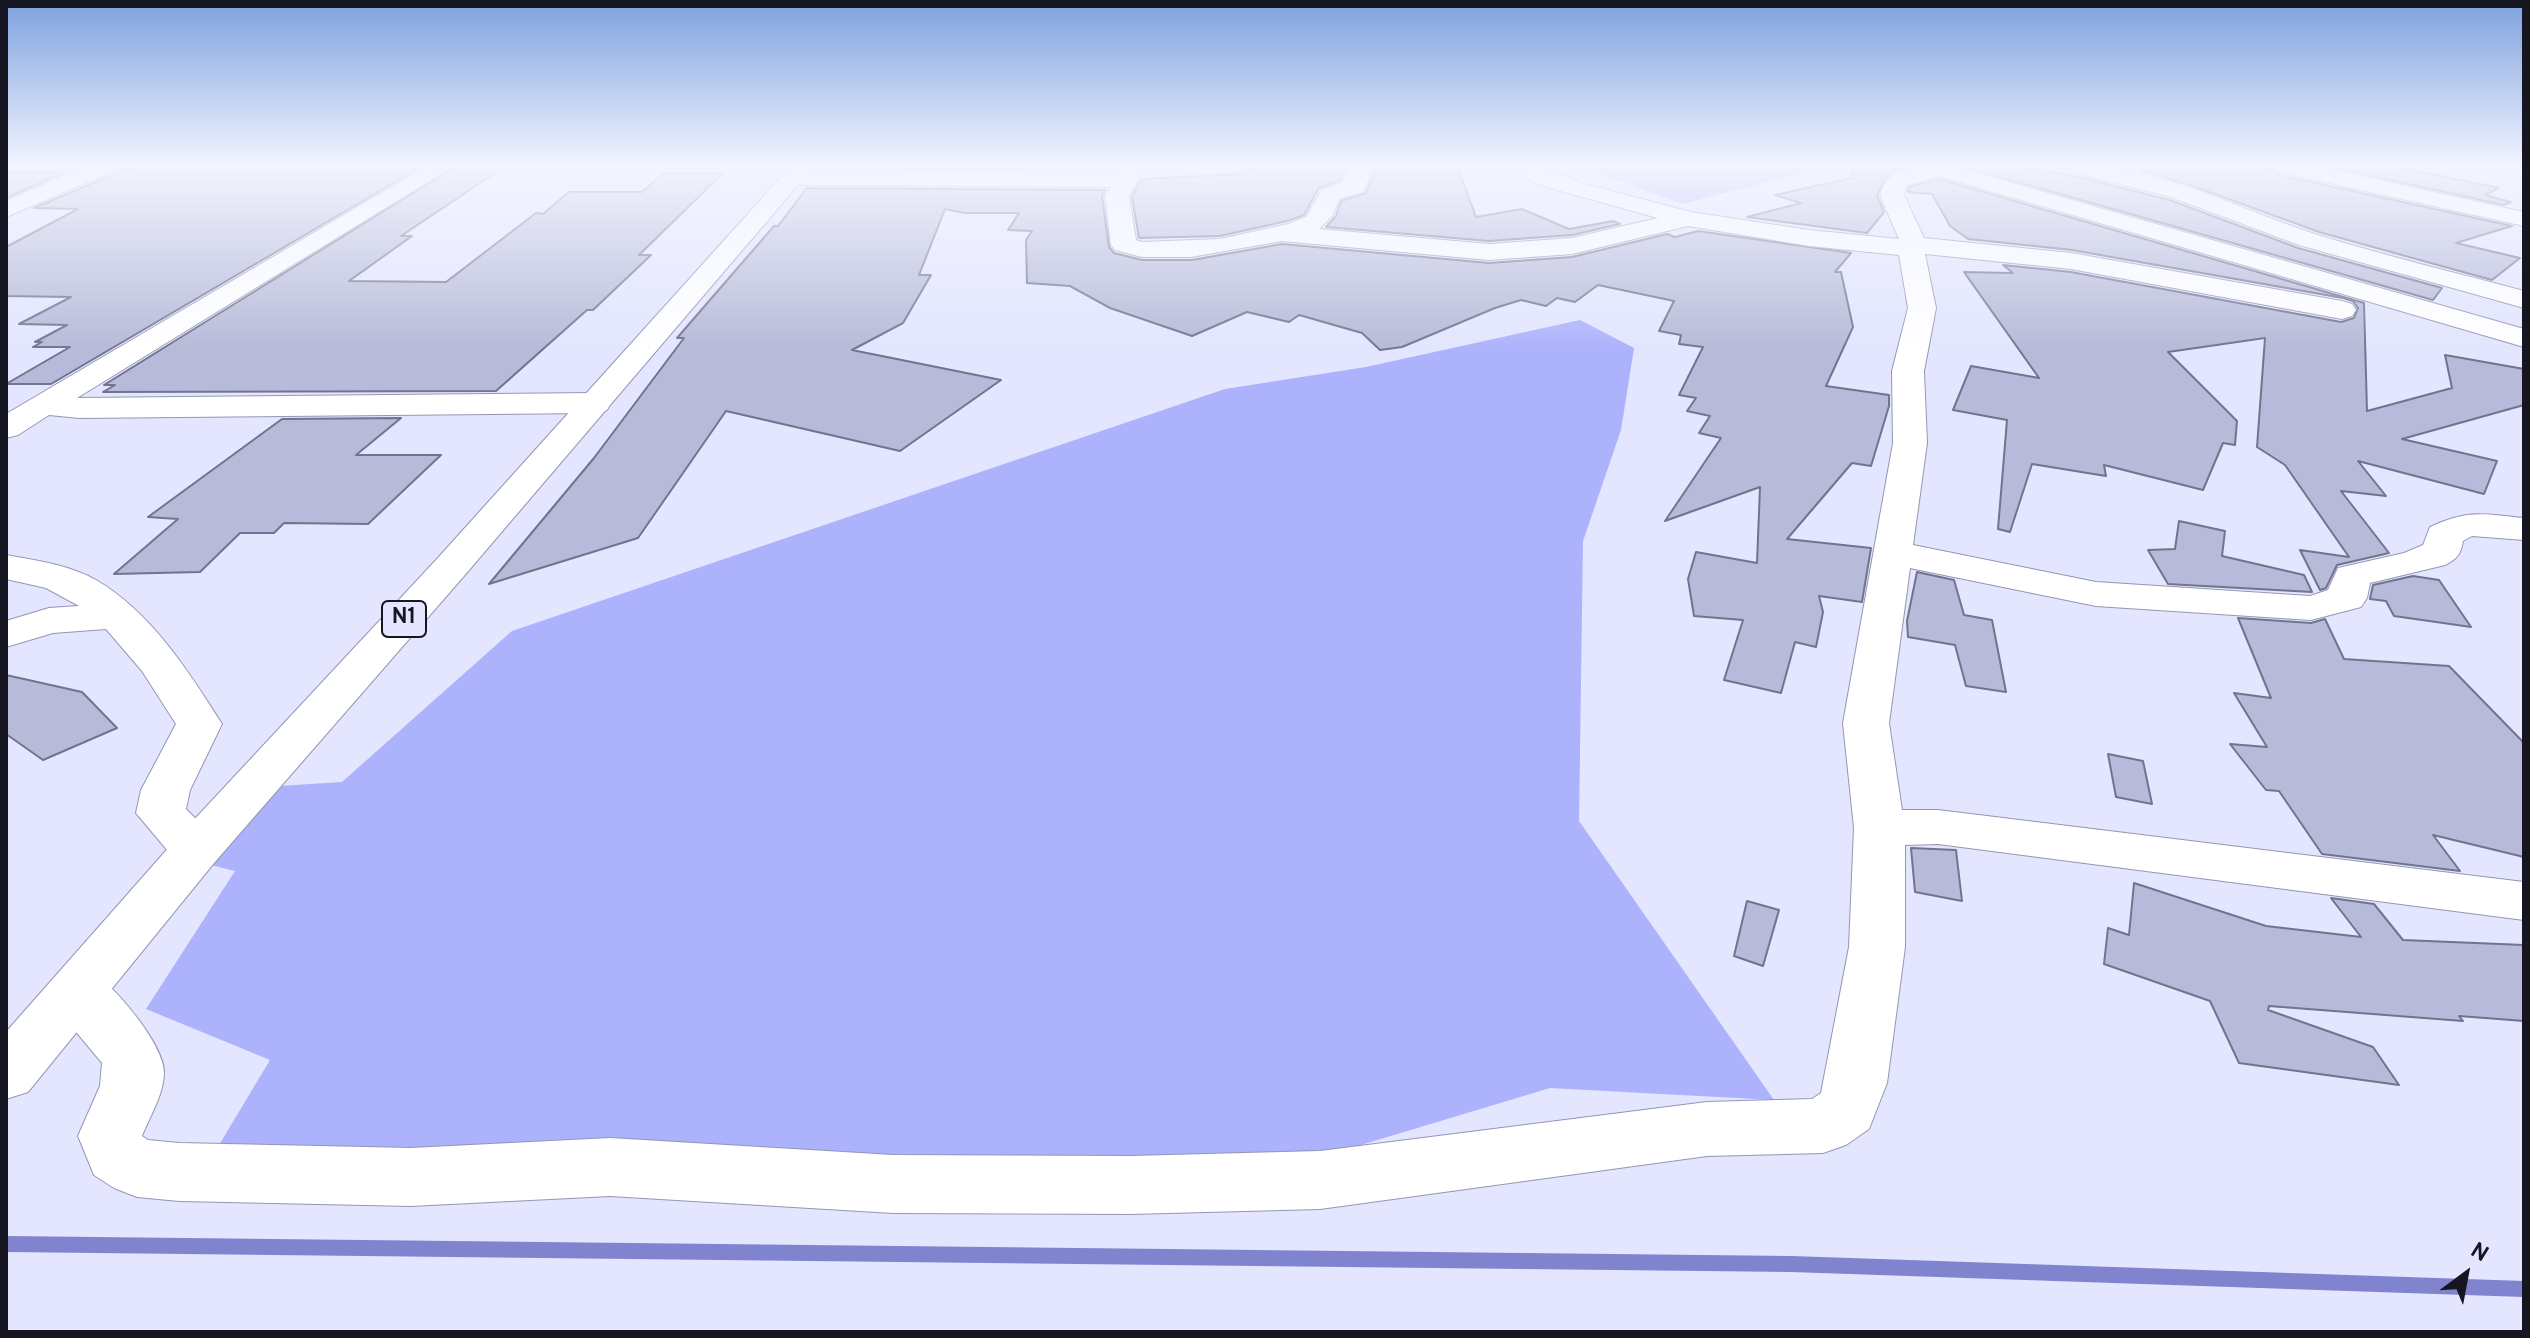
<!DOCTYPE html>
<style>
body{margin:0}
#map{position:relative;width:2530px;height:1338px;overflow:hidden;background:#e3e6fe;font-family:Overpass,sans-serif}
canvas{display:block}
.frame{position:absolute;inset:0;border:8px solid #151621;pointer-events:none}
.north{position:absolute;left:2426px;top:1234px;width:80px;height:80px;-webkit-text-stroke:6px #e3e6fe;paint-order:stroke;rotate:32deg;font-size:22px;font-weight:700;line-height:32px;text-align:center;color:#151621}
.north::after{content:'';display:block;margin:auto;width:28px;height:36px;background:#151621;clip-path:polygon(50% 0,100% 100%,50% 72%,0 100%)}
</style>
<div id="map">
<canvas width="2530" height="1338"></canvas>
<div class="frame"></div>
<div class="north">N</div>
</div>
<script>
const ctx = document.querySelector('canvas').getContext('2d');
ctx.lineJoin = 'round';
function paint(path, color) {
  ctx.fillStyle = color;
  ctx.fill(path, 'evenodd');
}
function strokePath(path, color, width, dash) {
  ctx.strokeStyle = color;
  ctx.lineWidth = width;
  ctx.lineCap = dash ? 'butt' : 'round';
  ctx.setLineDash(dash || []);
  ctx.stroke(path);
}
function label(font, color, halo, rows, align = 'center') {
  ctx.font = font + ' Overpass,sans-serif';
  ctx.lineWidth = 8;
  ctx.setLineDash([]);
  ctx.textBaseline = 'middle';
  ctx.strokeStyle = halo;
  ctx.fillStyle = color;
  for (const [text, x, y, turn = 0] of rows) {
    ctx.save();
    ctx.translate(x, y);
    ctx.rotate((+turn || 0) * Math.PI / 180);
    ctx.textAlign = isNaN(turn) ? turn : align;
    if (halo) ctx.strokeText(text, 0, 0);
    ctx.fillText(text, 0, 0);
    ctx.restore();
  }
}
const green = new Path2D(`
 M1576,165H1833L1682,204Z
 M1580,320L1634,348L1621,430L1583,541L1579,821L1774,1100L1550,1088L1311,1160L216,1150L270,1060L146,1009L235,871L211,865L279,786L342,782L512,631L1225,389L1366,367Z`);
const stream = new Path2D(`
 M6,1244L1791,1264L2524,1289`);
const building = new Path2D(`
 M136,165H424L51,384H6L70,347H33L42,342H35L67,325L19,324L71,297L6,296V247L78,209L34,208Z
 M458,165H507L401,236H412L349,281L446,282L536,213L543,214L569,192H642L664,173H723L639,255H651L593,310H587L496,391L103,392L115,385H104Z
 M1007,165L1004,169H1024H902L903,166Z
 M1264,165H1339L1344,172L1341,180L1319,188L1304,215L1287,221L1220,236L1139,238L1132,197L1141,179L1240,174Z
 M1372,165H1457L1476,217L1522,209L1569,229L1613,221L1620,224L1572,235L1489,241L1326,227L1336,216L1341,201L1366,193L1375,171Z
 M1852,165L1912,166L1892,172L1884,180L1877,196L1884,212L1867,233L1747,217L1801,203L1775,195L1852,178Z
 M1958,165H2013L2083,178L2170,200L2298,248L2442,288L2433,300Z
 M2190,165H2267L2280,175L2512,226L2456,243L2520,258L2492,280L2319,232L2193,186L2141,170Z
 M2322,165H2388L2499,188L2485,195L2511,202L2504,205Z
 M6,171L65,172L6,198Z
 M1939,179L2364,303L2367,411L2452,388L2445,355L2524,369V405L2402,439L2497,461L2484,494L2358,461L2386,496L2341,491L2389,553L2337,565L2326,588L2320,590L2300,550L2349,557L2285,465L2257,447L2265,338L2168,352L2237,421L2235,445L2223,443L2203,490L2104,465L2106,476L2032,464L2010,532L1998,529L2007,420L1953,410L1971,366L2039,378L1964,272L2013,273L2003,265L2071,272L2341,322L2354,318L2358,308L2353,301L2343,298L2072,250L1968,239L1950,226L1932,194L1908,192L1909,187Z
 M807,188L1105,190L1102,196L1109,247L1114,253L1142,260H1192L1282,244L1489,263L1572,257L1667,234L1675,237L1698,231L1851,253L1835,272H1841L1853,327L1826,386L1889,395V406L1871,466L1852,463L1787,539L1871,548L1862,602L1819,596L1823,612L1816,647L1795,642L1781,693L1724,680L1743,620L1694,616L1688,579L1696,552L1757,563L1760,487L1665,521L1721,438L1699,433L1710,416L1687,411L1696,398L1679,395L1703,347L1679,344L1681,335L1659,331L1674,301L1598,285L1575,302L1557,298L1546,306L1521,300L1495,308L1402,347L1380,350L1362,333L1299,315L1289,322L1247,312L1192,336L1110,308L1070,286L1027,283L1026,240L1032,231L1008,230L1019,213H964L945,209L919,275H931L903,323L852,350L1001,380L900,451L726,411L638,538L489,584L594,458L684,338H677L774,226H778Z
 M401,418L356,455H441L368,524L284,523L274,533H240L200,572L114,574L178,519L148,517L282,419Z
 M2179,521L2225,531L2222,556L2304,575L2312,592L2168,584L2148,550L2175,549Z
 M1917,572L1954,580L1964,615L1992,620L2006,692L1966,686L1955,645L1908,637L1907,621Z
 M2413,576L2439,580L2471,627L2394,616L2386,601L2370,599L2373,585Z
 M2238,618L2311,623L2325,619L2344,659L2449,666L2524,743V857L2433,835L2460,871L2322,854L2279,791L2266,790L2230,744L2267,747L2234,693L2271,698Z
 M6,675L82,692L117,728L43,760L6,734Z
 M2108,754L2143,761L2152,804L2116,797Z
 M1911,848L1956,850L1962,901L1915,892Z
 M2134,883L2266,926L2361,937L2331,898L2374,904L2403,940L2524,945V1021L2459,1016L2463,1021L2269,1006L2268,1010L2373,1047L2399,1085L2239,1063L2210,1001L2104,964L2108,928L2129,935Z
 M1747,901L1779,910L1763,966L1734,956Z`);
const minor = new Path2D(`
 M89,165H118L115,170L6,217V201Z
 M429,165H455L77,398L595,393L607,396L611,403L607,410L595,413L79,418L49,415L18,435L6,438V414Z
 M1117,165H1139L1138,180L1129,196L1136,240L1142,242L1220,239L1288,224L1306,217L1322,190L1343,182L1348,172L1342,165H1368L1372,170L1363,192L1339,199L1333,215L1319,229L1489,244L1572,238L1658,218L1543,186L1526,178L1511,165H1536L1581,183L1691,212L1809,230L1899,239L1880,195C1889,172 1895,174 1917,168L1915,165H1949L2524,329V347L1939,176L1907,185L1904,195L1924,238L2071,253L2342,301L2352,304L2356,310L2352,316L2342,319L2071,269L1925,254L1936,308L1924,371L1927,443L1913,545L2096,582L2310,596L2328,590L2338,568L2404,553L2423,545L2430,527C2468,509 2484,514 2524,518V540L2472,536L2463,541C2461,554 2457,559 2445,565L2370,583L2367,598L2361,607L2311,620L2096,606L1910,568L1889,723L1902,810H1938L2524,882V920L1938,844L1905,845V947L1887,1083L1869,1129L1846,1145L1823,1153L1707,1156L1320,1209L1131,1214L893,1213L610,1196L411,1206L179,1201L137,1197L114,1188L94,1175L78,1136L100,1086L102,1063L57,1009L48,993L57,977C71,973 84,968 98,977C119,991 164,1046 164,1072C164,1094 150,1116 142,1136L148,1140L179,1143L411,1148L610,1138L893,1155L1131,1156L1320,1151L1707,1102L1812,1099L1821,1093L1849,947L1854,828L1843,723L1893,443L1892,371L1908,308L1899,255L1809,246L1688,226L1572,254L1489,260L1282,241L1191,257H1142L1115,250L1111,245L1105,196L1111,187L793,185L785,183L782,178L785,173L793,171L1116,173Z
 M2062,165C2146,159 2239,210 2318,235C2386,256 2456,273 2524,291V308L2299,245L2171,197L2065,170Z
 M2270,165H2310L2524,212V226L2281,172Z
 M6,555C36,560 69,565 96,580C151,612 189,672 222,724L190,790L186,809L214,837L222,850L214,863L196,868L178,863L136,813L141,790L176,724L142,671L106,629L53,633L6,647V621L49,608L79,606L46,588L6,579Z`);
const highway = new Path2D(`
 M792,165H815L464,576L214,863L28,1092L6,1099V1032L178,837L436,560Z`);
const shields = [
 [404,619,44]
];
const shieldNames = [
 ["N1",404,619]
];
paint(green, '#acb2fb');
strokePath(stream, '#8084cf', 16);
paint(building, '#b7bad8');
strokePath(building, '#71748f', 2);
strokePath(minor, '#9497b3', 2);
strokePath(highway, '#9497b3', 2);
paint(minor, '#fff');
paint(highway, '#fff');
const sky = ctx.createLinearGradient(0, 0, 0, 352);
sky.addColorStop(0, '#7ea1de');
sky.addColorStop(0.47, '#f2f4ff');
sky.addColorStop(1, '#f2f4ff00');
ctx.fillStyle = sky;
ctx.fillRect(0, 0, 2530, 352);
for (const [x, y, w] of shields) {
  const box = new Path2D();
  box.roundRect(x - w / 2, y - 18, w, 36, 6);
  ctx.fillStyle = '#e3e6fe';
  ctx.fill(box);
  strokePath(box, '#151621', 2);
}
label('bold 22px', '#151621', null, shieldNames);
</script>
